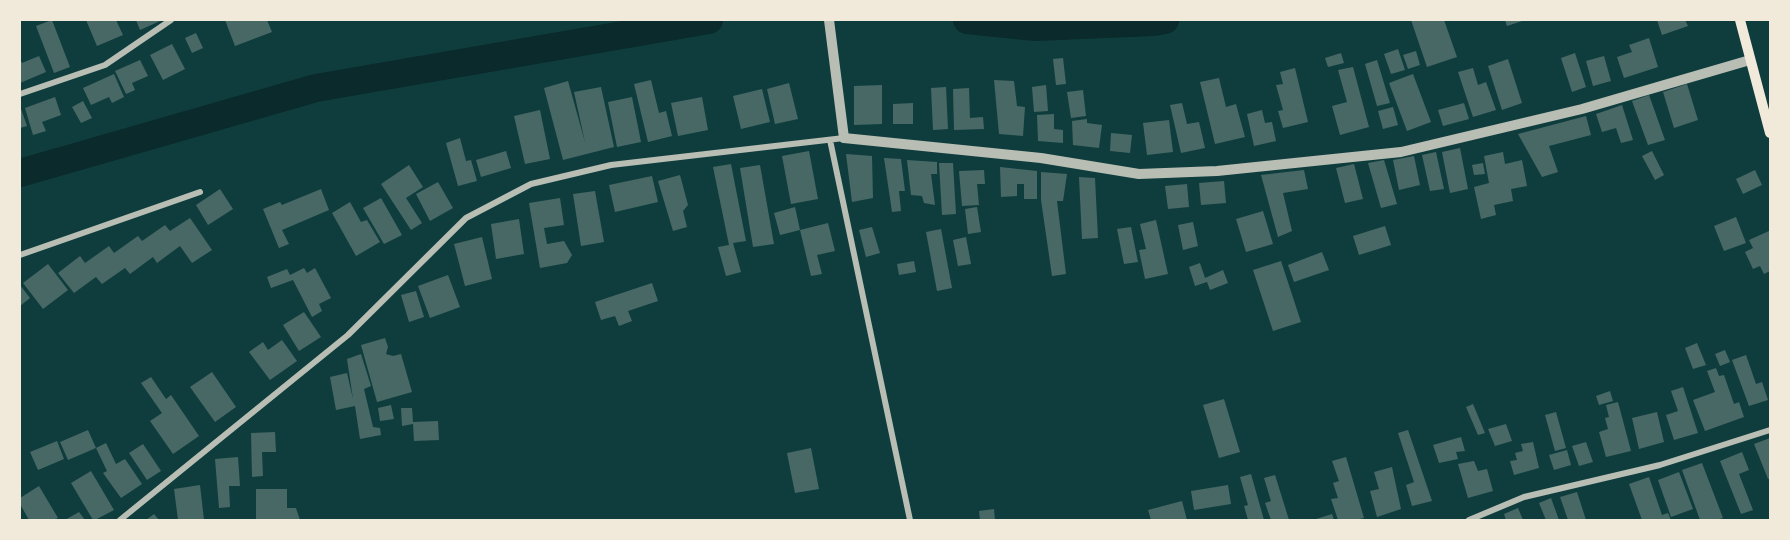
<!DOCTYPE html>
<style>
body{margin:0}
#map{position:relative;width:1790px;height:540px;overflow:hidden;background:#0f3d3e;font-family:"Alegreya Sans",sans-serif}
canvas{display:block}
.frame{position:absolute;inset:0;border:21px solid #f1e9da;pointer-events:none}
</style>
<div id="map">
<canvas width="1790" height="540"></canvas>
<div class="frame"></div>
</div>
<script>
const ctx = document.querySelector('canvas').getContext('2d');
ctx.lineJoin = 'round';
function strokePath(path, color, width, dash) {
  ctx.strokeStyle = color;
  ctx.lineWidth = width;
  ctx.lineCap = dash ? 'butt' : 'round';
  ctx.setLineDash(dash || []);
  ctx.stroke(path);
}
function paint(path, color) {
  ctx.fillStyle = color;
  ctx.fill(path, 'evenodd');
}
const river = new Path2D(`
 M967,20L1035,27L1154,22L1165,20
 M20,173L316,88L709,20`);
const building = new Path2D(`
 M52,20L70,67L54,73L36,26Z
 M86,20H116L123,35L97,46Z
 M136,20H159L160,21L140,30Z
 M225,20H267L272,32L235,46Z
 M1411,20H1444L1457,57L1427,67Z
 M1505,20H1525L1507,26Z
 M1657,20H1685L1688,26L1662,35Z
 M196,33L203,48L192,53L185,38Z
 M1649,38L1658,67L1624,78L1617,57L1632,52L1629,45Z
 M172,44L185,69L163,80L150,55Z
 M1398,49L1405,70L1391,74L1384,54Z
 M1416,51L1420,65L1408,69L1403,55Z
 M1341,53L1344,63L1328,67L1325,58Z
 M1575,53L1586,87L1572,92L1561,58Z
 M39,56L46,72L20,83V59L22,63Z
 M1604,56L1611,81L1593,86L1586,61Z
 M1063,58L1066,84L1056,85L1053,59Z
 M1508,59L1522,103L1502,110L1488,66Z
 M140,60L148,76L132,83L135,90L126,94L115,71Z
 M1377,60L1390,103L1377,106L1365,64Z
 M1353,67L1369,127L1340,135L1332,106L1347,102L1338,70Z
 M1295,68L1308,122L1283,128L1278,111L1283,110L1276,85L1283,84L1280,72Z
 M1473,68L1478,85L1486,82L1496,110L1473,117L1458,72Z
 M114,74L124,97L112,103L109,97L91,105L83,88Z
 M1413,74L1431,122L1407,131L1389,83Z
 M1219,78L1226,107L1236,104L1245,137L1215,144L1200,82Z
 M651,80L659,113L666,111L672,136L648,142L634,84Z
 M994,80L1014,81L1017,106L1025,107L1023,136L999,134Z
 M568,81L585,142L574,92L601,87L614,147L563,160L544,88Z
 M789,83L798,119L775,124L767,89Z
 M1687,84L1698,120L1674,128L1663,92Z
 M882,85V124L854,125V86Z
 M1046,85L1048,111L1034,112L1032,87Z
 M946,87L948,129L933,130L931,88Z
 M969,88L970,118L983,117L984,129L954,130L953,89Z
 M762,89L770,122L741,129L733,96Z
 M1083,90L1086,116L1071,118L1067,92Z
 M1649,95L1665,140L1648,145L1632,101Z
 M55,97L61,115L42,122L46,131L33,135L25,108Z
 M632,97L641,142L617,147L608,102Z
 M702,97L708,130L678,136L671,103Z
 M83,101L92,118L81,123L72,107Z
 M913,103V124H893V104Z
 M1182,103L1187,124L1199,122L1205,148L1181,153L1170,105Z
 M1464,103L1469,119L1443,126L1438,110Z
 M1622,105L1633,140L1621,143L1616,128L1602,132L1596,114Z
 M1393,107L1398,125L1383,129L1378,111Z
 M21,109L27,126L20,128V110Z
 M540,110L550,159L525,164L514,116Z
 M1262,110L1265,123L1272,122L1276,141L1254,146L1247,114Z
 M1054,114V129L1063,130V143L1038,141L1037,115Z
 M1586,116L1591,135L1549,146L1558,172L1542,177L1518,134Z
 M1087,119V123L1102,125L1099,148L1073,145L1072,121Z
 M1169,120L1173,152L1147,155L1143,123Z
 M1111,133L1132,135L1130,153L1110,151Z
 M460,138L466,161L471,160L477,181L458,186L446,143Z
 M1460,148L1468,189L1450,193L1442,152Z
 M506,151L511,168L481,177L476,160Z
 M809,151L818,199L791,204L782,156Z
 M1652,151L1664,175L1655,180L1642,156Z
 M1436,152L1444,189L1430,191L1422,155Z
 M1503,152L1505,164L1522,160L1527,186L1511,189L1513,201L1494,205L1496,215L1481,219L1474,187L1489,183L1484,156Z
 M846,154L872,156L873,198L852,202Z
 M1414,156L1420,185L1399,190L1393,160Z
 M884,158L901,159L905,191H899L901,211L892,212Z
 M907,160L937,162V174H931L935,205L924,203L922,196L911,195Z
 M1384,160L1397,204L1381,208L1368,163Z
 M939,163H953L956,214L942,215Z
 M1483,163L1485,174L1474,175L1472,165Z
 M731,164L746,241L733,243L741,272L726,276L718,247L729,245L713,167Z
 M1354,164L1363,199L1345,203L1336,168Z
 M409,165L423,187L406,198L422,223L411,230L381,184Z
 M760,165L774,244L753,247L740,168Z
 M1000,167L1037,171V199H1024V184H1017V196L1001,197Z
 M984,170L985,184H977L979,205L962,206L959,171Z
 M1304,170L1308,189L1283,193L1292,231L1278,237L1261,175Z
 M1755,170L1762,185L1743,194L1736,179Z
 M1041,172L1067,174L1063,201H1057L1066,274L1052,276L1041,200Z
 M680,175L688,205L683,211L687,227L673,231L658,181Z
 M652,176L658,202L615,212L609,185Z
 M1079,177L1095,178L1098,238L1082,239Z
 M1224,181L1226,203L1201,205L1199,183Z
 M438,182L453,208L430,221L416,194Z
 M1187,184L1189,207L1168,209L1165,186Z
 M220,189L233,209L208,225L196,205Z
 M321,189L329,210L282,230L289,244L279,248L263,209L280,202L282,205Z
 M595,191L604,242L581,246L573,194Z
 M381,198L402,235L384,244L363,208Z
 M560,198L564,225L544,228L547,244L564,241L572,255L567,263L540,268L529,203Z
 M350,202L361,222L367,220L380,242L356,256L332,213Z
 M795,207L800,230L828,223L835,251L817,255L822,274L811,276L800,230L780,235L774,213Z
 M977,207L981,232L968,234L965,209Z
 M1263,211L1273,244L1246,252L1236,219Z
 M1736,217L1746,243L1724,251L1714,226Z
 M190,218L212,250L192,263L180,246L157,263L153,257L130,274L125,268L102,284L96,277L74,293L58,273L80,256L85,263L109,246L114,253L138,236L142,241L165,225L170,231Z
 M519,219L524,254L496,259L491,224Z
 M1156,220L1168,274L1145,279L1139,250L1146,249L1140,224Z
 M1193,222L1198,246L1183,250L1178,225Z
 M1385,226L1391,245L1359,255L1353,236Z
 M872,227L880,253L866,257L859,230Z
 M1131,227L1138,262L1124,264L1117,229Z
 M941,229L952,288L937,291L926,232Z
 M1769,231L1770,271L1764,274L1760,266L1753,269L1745,252L1753,248L1749,240Z
 M482,237L492,279L465,286L454,244Z
 M966,237L971,264L958,266L953,240Z
 M1322,252L1329,270L1294,282L1288,265Z
 M914,261L916,272L899,275L897,264Z
 M1281,261L1301,322L1273,331L1253,270Z
 M1200,263L1205,278L1223,270L1228,283L1210,290L1207,282L1195,286L1189,267Z
 M48,264L68,290L43,309L23,283Z
 M304,268L307,273L315,268L331,298L319,304L322,311L312,317L293,280L271,288L267,277L287,269L290,275Z
 M448,275L460,307L430,318L418,286Z
 M652,283L658,301L628,311L632,321L619,326L615,316L601,320L595,302Z
 M20,285L30,298L20,306Z
 M416,291L424,317L409,322L401,295Z
 M304,312L321,337L299,351L283,325Z
 M385,338L388,347L386,354L393,356L401,354L412,392L377,402L361,345Z
 M282,340L297,361L270,380L249,352L263,342L268,350Z
 M1697,343L1706,365L1693,369L1685,348Z
 M1725,350L1730,362L1720,366L1715,354Z
 M361,354L371,386L364,389L373,427L380,428L381,435L360,439L355,406L336,410L330,377L347,373L353,399L347,359Z
 M1746,355L1756,384L1762,382L1768,400L1749,406L1732,360Z
 M1716,368L1719,376L1724,375L1734,404L1739,402L1744,417L1705,431L1693,400L1715,392L1707,371Z
 M212,372L236,407L215,422L190,387Z
 M151,377L166,399L171,395L199,436L173,454L150,421L162,413L141,383Z
 M1683,387L1698,433L1674,440L1666,415L1678,411L1671,391Z
 M1610,391L1613,401L1599,405L1596,396Z
 M1224,399L1240,452L1219,458L1203,405Z
 M1618,402L1631,451L1606,457L1599,432L1608,429L1605,418L1609,417L1606,405Z
 M1473,404L1485,433L1478,435L1466,407Z
 M391,405L394,419L380,421L378,408Z
 M401,408H412L413,422L438,421L439,440L414,441L413,424L402,426Z
 M1556,412L1566,448L1555,451L1545,415Z
 M1657,412L1664,442L1639,449L1632,418Z
 M1506,424L1512,441L1495,446L1488,429Z
 M88,430L96,448L68,460L60,442Z
 M1408,430L1432,501L1412,506L1406,485L1414,482L1398,433Z
 M275,432L276,452H262L263,476L252,477L251,433Z
 M1461,437L1465,451L1456,452L1458,459L1439,463L1433,445Z
 M1770,438V478L1768,479L1754,444Z
 M57,441L64,459L38,470L30,452Z
 M1533,442L1539,468L1514,475L1510,461L1517,460L1515,453L1523,451L1521,444Z
 M1586,442L1593,462L1579,466L1572,446Z
 M106,443L116,464L125,459L142,484L121,498L103,473L107,471L96,448Z
 M143,444L161,471L147,480L129,453Z
 M811,448L819,489L795,493L787,453Z
 M1567,450L1571,465L1554,470L1549,455Z
 M1742,452L1749,470L1739,474L1753,510L1741,514L1720,461Z
 M238,457L240,486H229L230,507L219,508L215,459Z
 M1346,457L1364,518L1356,520H1338L1331,499L1338,498L1333,483L1339,481L1332,461Z
 M1474,461L1478,471L1487,469L1493,491L1468,498L1458,464Z
 M1702,463L1723,518L1716,520H1700L1682,470Z
 M1392,467L1401,509L1377,517L1370,491L1379,489L1374,472Z
 M91,471L114,510L95,520H93L71,483Z
 M1679,472L1693,509L1671,517L1658,480Z
 M1251,474L1264,520H1248L1244,506L1248,505L1240,477Z
 M1275,475L1289,520H1271L1265,503L1271,501L1264,478Z
 M1649,477L1662,515L1668,513L1671,520H1642L1629,484Z
 M200,485L204,520H178L174,489Z
 M1228,485L1231,504L1194,510L1191,491Z
 M39,486L58,518L53,520H29L20,504V498Z
 M256,489H287V508H296L300,520H256Z
 M1577,492L1586,520H1568L1560,497Z
 M1551,498L1559,520H1546L1539,503Z
 M1182,501L1187,520H1151L1148,510Z
 M1518,508L1523,520H1506L1504,514Z
 M994,509L995,520H980L979,511Z
 M79,512L85,520H65Z
 M154,514L159,520H146Z
 M1332,514L1334,520H1313Z`);
const minor = new Path2D(`
 M20,94L105,65L171,20
 M830,140L910,520
 M20,255L200,192
 M120,520L348,335L466,218L531,184L611,165L844,138
 M1469,520L1524,497L1660,465L1770,430`);
const tertiary = new Path2D(`
 M829,20L844,138L1041,158L1139,174L1217,171L1401,152L1582,109L1750,60`);
const secondary = new Path2D(`
 M1740,20L1770,133`);
strokePath(river, '#0a2a2b', 28);
paint(building, '#486865');
strokePath(minor, '#b8beb3', 6);
strokePath(tertiary, '#b8beb3', 10);
strokePath(secondary, '#f1e9da', 10);
</script>
